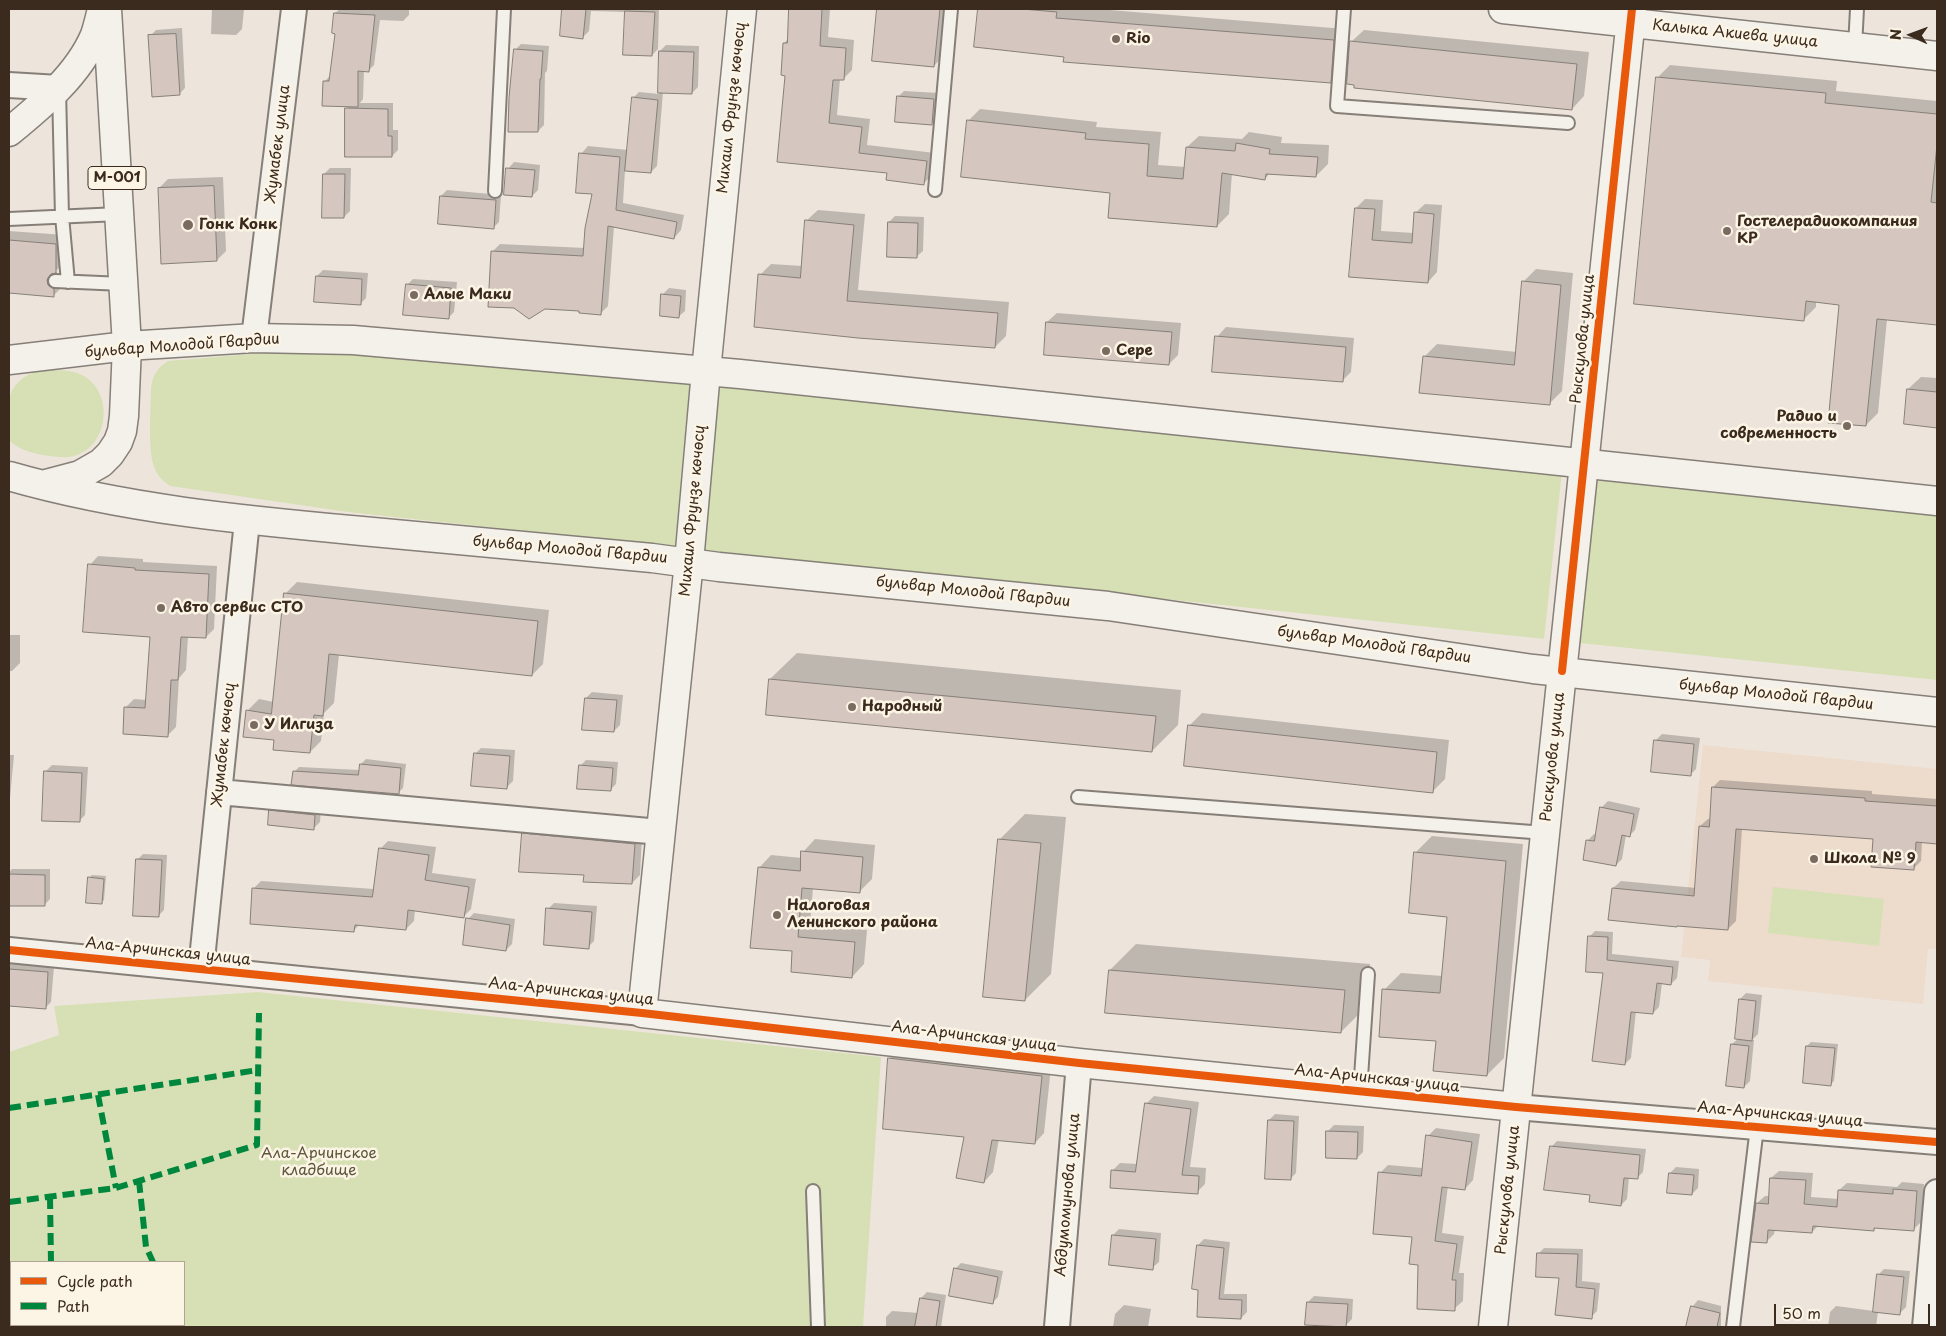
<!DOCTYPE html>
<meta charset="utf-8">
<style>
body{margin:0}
#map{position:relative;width:1946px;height:1336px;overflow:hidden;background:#ede5dc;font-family:"Playpen Sans",sans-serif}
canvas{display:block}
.frame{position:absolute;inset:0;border:10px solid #3b2a1e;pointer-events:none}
.legend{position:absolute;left:10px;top:1261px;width:175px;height:65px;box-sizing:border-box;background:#fcf5e5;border:1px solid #afa495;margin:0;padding:6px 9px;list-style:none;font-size:15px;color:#3b2a1e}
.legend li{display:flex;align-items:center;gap:10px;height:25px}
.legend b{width:25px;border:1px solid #afa495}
.north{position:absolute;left:1886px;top:10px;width:50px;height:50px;-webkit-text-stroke:4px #fcf5e5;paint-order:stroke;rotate:272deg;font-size:14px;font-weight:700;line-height:20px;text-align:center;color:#3b2a1e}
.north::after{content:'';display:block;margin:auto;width:18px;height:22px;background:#3b2a1e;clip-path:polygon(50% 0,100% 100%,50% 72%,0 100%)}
.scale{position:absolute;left:1774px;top:1304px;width:156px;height:22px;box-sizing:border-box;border:2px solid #3b2a1e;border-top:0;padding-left:6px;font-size:15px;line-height:18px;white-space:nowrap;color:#3b2a1e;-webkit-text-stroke:4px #fcf5e5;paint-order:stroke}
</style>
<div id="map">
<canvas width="1946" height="1336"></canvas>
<div class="frame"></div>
<ul class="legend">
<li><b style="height:6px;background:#e8590c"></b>Cycle path</li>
<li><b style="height:6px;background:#00873e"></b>Path</li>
</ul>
<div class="north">N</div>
<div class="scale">50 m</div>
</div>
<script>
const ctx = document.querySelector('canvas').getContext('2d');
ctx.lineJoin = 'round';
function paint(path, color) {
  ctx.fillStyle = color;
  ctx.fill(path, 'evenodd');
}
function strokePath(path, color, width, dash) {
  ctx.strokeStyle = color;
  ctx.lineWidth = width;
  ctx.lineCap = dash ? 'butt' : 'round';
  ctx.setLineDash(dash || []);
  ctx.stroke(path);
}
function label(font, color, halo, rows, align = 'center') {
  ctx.font = font + ' "Playpen Sans",sans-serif';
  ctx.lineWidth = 5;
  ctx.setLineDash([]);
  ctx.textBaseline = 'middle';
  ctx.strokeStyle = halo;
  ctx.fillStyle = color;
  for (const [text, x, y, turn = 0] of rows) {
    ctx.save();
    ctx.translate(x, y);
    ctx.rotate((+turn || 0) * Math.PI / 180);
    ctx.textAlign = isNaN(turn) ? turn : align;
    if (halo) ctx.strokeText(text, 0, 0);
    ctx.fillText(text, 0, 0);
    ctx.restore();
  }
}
const built = new Path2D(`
 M1703,745L1937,769V949H1928L1923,1004L1708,981L1710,960L1681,957Z`);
const green = new Path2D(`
 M311,349L690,378L675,547L348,512L170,486C163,481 158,477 155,469C147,452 151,408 151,387C153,375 157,368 168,361Z
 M40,370C54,370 70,369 82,375C115,392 109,447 74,456C64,459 53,456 43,455C32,453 17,449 9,440C9,406 1,383 40,370Z
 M719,381L1562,471L1544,639L701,550Z
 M1598,474L1937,510V680L1580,643Z
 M1773,887L1884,899L1879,946L1768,933Z
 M258,992L881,1057L863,1327H9V1052L59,1035L54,1006ZM11,1262H184V1325H11Z`);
const shadow = new Path2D(`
 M207,9H244L242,29L236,35L211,34L212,9Z
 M340,9H409V15L403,21L380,20L374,65L368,71L364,70L363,99L360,103H393V130H398V150L392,156L346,109L350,105L324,82L330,76L336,32L335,13Z
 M563,9H659L658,49L652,55L626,12L591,11L589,31L583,37L561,35Z
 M790,9H830L828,37L854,40L852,70L843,79H840L837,115L870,119L867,145L935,153L932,175L923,184L888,172L778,160L787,74L784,43L788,39Z
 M879,9H948L943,56L934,66L873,60Z
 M979,9H1097L1345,29L1342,70L1330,82L975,46Z
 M182,28L185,88L179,94L150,36L156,30Z
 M1364,30L1589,52L1584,96L1572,109L1355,84L1351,42Z
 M521,44L549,46L547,71L545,73L544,125L538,131L515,50Z
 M666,45L699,46L698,87L692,93L663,92L657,166L651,172L625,170L623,203L684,215L681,230L674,238L614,226L608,306L600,314L580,310L492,252L500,244L585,248L593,193L581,154L588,146L628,150L633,98L639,92L659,94L660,51Z
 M1670,65L1837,81L1836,91L1937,101V324L1887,319L1878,413L1866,425L1841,304L1816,301V307L1803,320L1658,77Z
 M904,91L939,93L937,118L931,124L898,97Z
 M980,109L1097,122L1096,127L1161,132L1158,165L1186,167L1187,147L1199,136L1242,139L1249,132L1282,137L1281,143L1329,145L1328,164L1316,176L1270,173L1265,179L1232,173L1229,214L1217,226L1111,192L968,121Z
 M514,162L540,165L538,190L532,196L508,169Z
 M330,168H351L350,211L344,217L324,174Z
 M223,177L226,251L217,260L159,188L168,179Z
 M447,190L501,195L499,222L493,228L441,196Z
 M1365,199L1383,200L1381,231L1414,233L1415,213L1425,204L1442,205L1437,272L1428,282L1350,275L1356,208Z
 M818,210L865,214L858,290L1009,302L1006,336L995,347L760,275L771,264L802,266L806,221Z
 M895,216L924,217L923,251L916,257L889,222Z
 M9,231L65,235L64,262L56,271L63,286L54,295L9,292Z
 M1536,269L1573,273L1562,391L1549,404L1424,357L1437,344L1517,352L1523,282Z
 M323,270L368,273L366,298L360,304L317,276Z
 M413,279L457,282L454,312L448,318L407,285Z
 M669,288L686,290L685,311L678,317L663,294Z
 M1057,313L1181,323L1178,355L1169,364L1047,322Z
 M1226,327L1354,338L1351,372L1342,381L1217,337Z
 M1921,377L1937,378V426L1905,423L1908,389Z
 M98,556L143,559V562L217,566L214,629L206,637L188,636L186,670L179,678L176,727L168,735L125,708L134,699L147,700L152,636L90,565Z
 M297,582L549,610L543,664L532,675L339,654L334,703L324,713L321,741L310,752L275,739L247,711L259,699L274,702L286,593Z
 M9,635H20V663L12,671H9Z
 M797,653L1181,690L1178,725L1152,751L767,713L770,679Z
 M592,692L623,695L620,725L614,731L586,698Z
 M1202,713L1449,740L1445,779L1432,792L1189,726Z
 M1662,734L1700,738L1696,769L1690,775L1656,740Z
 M481,748L515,750L513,781L507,787L475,754Z
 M9,755H14L9,809Z
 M366,759L406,764L403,788L398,793L294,772L299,767L360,770L361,764Z
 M586,760L618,762L616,784L610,790L580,766Z
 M52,765L88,767L85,815L79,821L46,771Z
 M1720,780L1872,791V794L1937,799V843L1922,842L1921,861L1913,869L1875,837L1742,828L1736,921L1728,929L1613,888L1621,881L1696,888L1700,826L1708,819H1711L1713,787Z
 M1608,801L1640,808L1635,830L1629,836L1626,835L1622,859L1616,865L1584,859L1588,840L1594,834L1596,835L1602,807Z
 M276,805L321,809L320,822L314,828L270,811Z
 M1025,814L1066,817L1051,974L1025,1000L999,840Z
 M531,826L642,836L640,875L632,883L585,874L523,834Z
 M1432,836L1523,844L1504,1058L1487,1075L1437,1040L1384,990L1401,973L1443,976L1448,916L1415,853Z
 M815,839L875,845L872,879L859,892L813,888L810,925L867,930L864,964L852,977L794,950L759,868L771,855L802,858L803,852Z
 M388,841L436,847L432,873L476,879L471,909L464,916L415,910L414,921L406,929L360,924L354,930L254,888L261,881L374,889L380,849Z
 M143,854L167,855L164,910L158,916L137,860Z
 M12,869H50V899L44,905L9,904V872Z
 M92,875L106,876L104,900L101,903L89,878Z
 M554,903L597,906L594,941L588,947L548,909Z
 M474,913L515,919L512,944L506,950L468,919Z
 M1595,931L1613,932L1612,954L1679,961L1677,978L1671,984L1662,983L1659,1007L1653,1013L1636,1011L1631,1058L1625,1064L1604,972L1589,937Z
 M1136,944L1370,964L1367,1006L1341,1032L1110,970Z
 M9,963L54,966L51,1002L45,1008L9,1005Z
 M1746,993L1762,995L1758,1034L1752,1040H1754L1750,1081L1744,1087L1732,1044L1738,1039L1740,999Z
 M1811,1042L1838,1044L1834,1081L1830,1085L1807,1046Z
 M898,1049L1051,1067L1044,1133L1035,1143L999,1139L993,1172L984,1182L965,1136L889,1059Z
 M1154,1096L1199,1102L1190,1167L1206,1168L1205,1184L1197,1192L1112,1171L1120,1163L1138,1164L1146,1104Z
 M1275,1114L1299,1116L1296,1173L1290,1179L1269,1120Z
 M1334,1125L1364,1126L1363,1152L1357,1158L1328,1131Z
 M1436,1128L1480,1134L1473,1180L1465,1189L1448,1186L1442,1233L1464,1236L1459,1273H1464L1463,1301L1454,1309L1420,1264L1414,1236L1380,1173L1388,1165L1423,1168L1428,1136Z
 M1557,1141L1646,1149L1643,1172L1637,1178L1629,1177L1627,1199L1621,1205L1591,1194L1551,1147Z
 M1676,1167L1699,1169L1698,1188L1692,1194L1670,1173Z
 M1779,1171L1813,1173L1811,1197L1839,1199V1190L1847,1183L1897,1187L1902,1182L1924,1184L1921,1222L1913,1230L1876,1227L1874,1230L1819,1225L1812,1232L1775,1230L1774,1234L1767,1241L1757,1203L1765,1196H1770L1771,1178Z
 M1119,1229L1161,1233L1159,1262L1152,1268L1113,1235Z
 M1204,1239L1230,1242L1224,1294H1247V1312L1241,1318L1198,1316V1245Z
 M1544,1248L1583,1249L1582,1281L1600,1283L1597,1311L1591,1317L1560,1276L1538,1254Z
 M961,1263L1003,1271L998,1297L992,1303L955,1269Z
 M1884,1269L1910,1271L1906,1307L1900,1313L1878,1311L1876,1327H1828L1830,1312L1836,1306L1874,1311L1878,1275Z
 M927,1292L946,1295L941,1327H857H886V1317L892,1311L919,1313L921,1298Z
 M1314,1296L1353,1299L1352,1319L1346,1325L1308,1302Z
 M1698,1300L1721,1306V1327H1687L1692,1307Z
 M1124,1305L1151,1309L1148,1327H1113L1115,1314Z`);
const building = new Path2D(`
 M562,9H586L583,39L560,36Z
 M789,9H822L820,46L846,48L844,80H833L829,123L862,127L859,153L927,161L924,185L886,180L887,173L777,162L785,76L781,75L783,43H787Z
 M877,9H940L934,67L872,61Z
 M978,9H1022L1057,12L1056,18L1334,40L1331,83L1063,62L1064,57L974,47Z
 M625,11L655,12L652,56L623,55Z
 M334,13L375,15L369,72L358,71V107L322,106L323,81H329L335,34L332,33Z
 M176,34L180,95L152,97L148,35Z
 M1350,41L1577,64L1572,110L1354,88V85L1347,84Z
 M514,49L543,51L541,79H540L538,132H508L509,98Z
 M659,51L694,52L692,94L658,93Z
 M1656,77L1826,93L1825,103L1937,114V145L1931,202L1937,203V325L1877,319L1866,426L1828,423L1839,305L1806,301L1804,321L1634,304Z
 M897,96L934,99L932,125L895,122Z
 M632,97L658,100L651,173L625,171Z
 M345,108L388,109V136H392V157H345Z
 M967,120L1086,133L1085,139L1149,144L1147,176L1183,179L1186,147L1235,151L1236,143L1270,149L1269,154L1318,157L1316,177L1266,174L1265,180L1222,173L1217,227L1108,218L1110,193L961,177Z
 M579,153L620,157L616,210L677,222L674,239L608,226L601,315L579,313V311L545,309L529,319L514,308L488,307L491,251L583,256L585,228L592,194L576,193Z
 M506,168L535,170L532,197L504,195Z
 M323,174H345L344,218H322Z
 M214,186L217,261L161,264L158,188Z
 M440,196L496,200L494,229L438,224Z
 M1355,208L1375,209L1372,240L1412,243L1414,212L1434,214L1428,283L1349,277Z
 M805,220L854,225L847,301L998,313L995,348L858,338L754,327L758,274L800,278Z
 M888,222L918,223L917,258L887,257Z
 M9,240L56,244V273L51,274L47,280L48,285L54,289V297L9,293Z
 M316,276L362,279L361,305L314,302Z
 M1522,281L1561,285L1550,405L1419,393L1423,356L1514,365Z
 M406,284L451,288L449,319L403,315Z
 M661,294L681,296L679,318L660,316Z
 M1046,322L1172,332L1169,365L1044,355Z
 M1215,336L1346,347L1343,382L1212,372Z
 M1907,389L1937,392V428L1904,424Z
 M88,564L135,568V570L209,574L206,638L181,637L178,680H171L168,737L123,734L124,707L145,708L150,637L83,632Z
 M284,593L538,621L532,676L329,654L323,716L314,715L310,753L273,750L274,740L243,737L246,710L271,714Z
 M769,679L1156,716L1152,752L766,715Z
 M585,698L617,700L614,732L582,730Z
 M1188,725L1437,752L1433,793L1184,766Z
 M1654,740L1694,744L1691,776L1651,772Z
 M474,753L510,756L507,789L471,786Z
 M360,764L401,768L399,794L291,785L293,771L358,775Z
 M579,765L613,768L611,791L577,789Z
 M44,771L82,773L80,822L42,821Z
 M1712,787L1865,798V801L1937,806V844L1916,842L1914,870L1871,867L1873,839L1736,829L1728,930L1677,926V927L1608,920L1612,888L1694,896L1699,826L1709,827Z
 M1600,807L1634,814L1630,837L1622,835L1616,866L1583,860L1586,840L1594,841Z
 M269,810L315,815L314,830L268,825Z
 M522,833L635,844L632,884L583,882L584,875L519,872Z
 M998,839L1041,843L1025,1001L983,997Z
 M379,848L429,855L425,880L469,887L464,918L408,910L406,930L355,925L354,932L250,924L252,888L372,897Z
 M801,851L863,857L860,893L802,888L798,937L855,942L852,978L791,972L792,951L750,948L758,867L800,871Z
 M1414,852L1506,861L1487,1076L1433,1071L1436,1041L1379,1037L1382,989L1440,993L1447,917L1409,913Z
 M136,859L162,860L159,917L133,916Z
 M9,874L45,875V906H9Z
 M88,877L104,879L102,904L86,903Z
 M546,908L592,912L589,949L544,945Z
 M466,918L510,925L506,951L463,945Z
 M1588,936L1608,937L1607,960L1673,967L1671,985L1657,983L1653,1014L1631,1012L1625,1065L1592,1061L1603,973L1586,972Z
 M9,969L48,972L46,1009L9,1006Z
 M1109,970L1345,990L1341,1033L1105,1013Z
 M1739,999L1756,1001L1752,1041L1735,1039Z
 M1731,1044L1749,1046L1744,1088L1726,1086Z
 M1806,1046L1835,1048L1831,1086L1803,1083Z
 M888,1058L1042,1076L1035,1144L992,1140L984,1183L956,1178L964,1137L883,1129Z
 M1145,1103L1191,1109L1182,1175L1199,1176L1198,1194L1110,1188L1111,1170L1135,1172Z
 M1268,1120L1294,1121L1291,1180L1265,1179Z
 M1326,1131L1358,1132L1357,1159L1326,1158Z
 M1426,1135L1472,1142L1465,1190L1442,1187L1435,1241L1457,1244L1452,1280H1456L1455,1311L1417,1309L1418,1265L1409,1264L1412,1237L1373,1234L1378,1172L1421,1176Z
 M1550,1146L1640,1155L1638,1179L1624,1178L1621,1206L1589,1202L1590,1195L1544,1190Z
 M1669,1173L1694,1175L1692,1195L1667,1193Z
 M1770,1178L1806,1180L1804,1204L1837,1207L1838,1190L1893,1194V1189L1917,1191L1914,1231L1874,1228V1231L1813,1226L1812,1233L1768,1230L1767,1243L1751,1242L1756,1203L1768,1204Z
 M1112,1235L1156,1239L1153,1270L1109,1265Z
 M1197,1245L1224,1248L1219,1299L1242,1300L1241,1319L1197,1317L1198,1290L1192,1289Z
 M1537,1253L1578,1254L1576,1287L1595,1289L1592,1319L1555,1315L1559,1278L1536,1277Z
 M954,1268L998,1277L993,1304L949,1296Z
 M1877,1274L1904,1277L1900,1315L1873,1312Z
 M920,1298L940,1301L936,1327H915Z
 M1307,1302L1348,1304L1346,1327L1305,1325Z
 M1691,1306L1720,1313L1717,1327H1686Z`);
const lane = new Path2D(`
 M1344,9L1337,106L1568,123
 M1855,47L1857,9
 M59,90L62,216L68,282
 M935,190L951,9
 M495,191L504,9
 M9,219L119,214
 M55,281L123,284
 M1078,797L1545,833
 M1360,1092L1368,974
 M813,1191L818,1327
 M170,1325V1327
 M1733,1327L1757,1127`);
const street = new Path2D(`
 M9,85L59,88
 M254,338L294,9
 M219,792L660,832
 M9,950L642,1013
 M201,969L247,521
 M1516,1107L1937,1142
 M1057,1327L1079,1063
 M1925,1327L1937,1192`);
const secondary = new Path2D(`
 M742,9L706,371L689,562L642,1013L1079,1063L1516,1107
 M1503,9L1937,56
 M1493,1327L1632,9`);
const primary = new Path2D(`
 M9,132C41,106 79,74 95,35C98,26 100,17 102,9
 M9,360L127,346L254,338L353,340L740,374L1937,501
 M9,476C124,509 243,520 362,531C459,540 555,549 652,558L719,567L1108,606L1533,669L1937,712
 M46,484L80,475L101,463L110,454L118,442L122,431L124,416L127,346L107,9`);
const quiet = new Path2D(`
 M98,1095L116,1188
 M9,1108L258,1070
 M139,1181L146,1247L153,1262
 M50,1197L51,1262
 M9,1202L116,1188L257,1145L259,1013
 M43,1325V1327`);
const cycleway = new Path2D(`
 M1562,671L1632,9
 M9,950L642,1013L1079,1063L1516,1107L1937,1142`);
const markers = [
 [1116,39,5,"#796b60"],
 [188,225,6,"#796b60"],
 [1727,231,5,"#796b60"],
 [414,295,5,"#796b60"],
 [1106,351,5,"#796b60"],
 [1847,426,5,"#796b60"],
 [161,608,5,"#796b60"],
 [852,707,5,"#796b60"],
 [254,725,5,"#796b60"],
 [1814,859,5,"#796b60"],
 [777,915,5,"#796b60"]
];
const shields = [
 [117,178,58]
];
const shieldNames = [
 ["М-001",117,178]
];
const streetNames = [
 ["Калыка Акиева улица",1735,34,6],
 ["Михаил Фрунзе көчөсү",732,108,-84],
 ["Жумабек улица",278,144,-83],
 ["Рыскулова улица",1583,339,-84],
 ["бульвар Молодой Гвардии",182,346,-4],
 ["Михаил Фрунзе көчөсү",693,511,-85],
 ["бульвар Молодой Гвардии",570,550,5],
 ["бульвар Молодой Гвардии",973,592,6],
 ["бульвар Молодой Гвардии",1374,645,8],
 ["бульвар Молодой Гвардии",1776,695,6],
 ["Жумабек көчөсү",224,745,-84],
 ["Рыскулова улица",1553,757,-84],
 ["Ала-Арчинская улица",168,952,6],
 ["Ала-Арчинская улица",571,992,6],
 ["Ала-Арчинская улица",974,1037,7],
 ["Ала-Арчинская улица",1377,1079,6],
 ["Ала-Арчинская улица",1780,1115,5],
 ["Рыскулова улица",1508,1190,-84],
 ["Абдумомунова улица",1068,1195,-85]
];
const poiNames = [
 ["Rio",1126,39],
 ["Гостелерадиокомпания",1737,222],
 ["КР",1737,239],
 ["Гонк Конк",199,225],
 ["Алые Маки",424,295],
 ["Сере",1116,351],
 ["Радио и",1837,417,"right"],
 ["современность",1837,434,"right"],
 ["Авто сервис СТО",171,608],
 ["Народный",862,707],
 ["У Илгиза",264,725],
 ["Школа № 9",1824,859],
 ["Налоговая",787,906],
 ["Ленинского района",787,923]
];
const parkNames = [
 ["Ала-Арчинское",319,1154],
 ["кладбище",319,1171]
];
paint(built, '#eddbcc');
paint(green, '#d6e0b4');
paint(shadow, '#0003');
paint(building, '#d5c7bf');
strokePath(building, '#867f78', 1);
strokePath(lane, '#867f78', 16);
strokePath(street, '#867f78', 28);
strokePath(secondary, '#867f78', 31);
strokePath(primary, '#867f78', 31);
strokePath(lane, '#f4f0ea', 12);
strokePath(street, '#f4f0ea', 24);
strokePath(secondary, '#f4f0ea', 28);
strokePath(primary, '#f4f0ea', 28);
strokePath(quiet, '#00873e', 6, [12, 6]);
strokePath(cycleway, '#e8590c', 8);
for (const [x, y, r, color] of markers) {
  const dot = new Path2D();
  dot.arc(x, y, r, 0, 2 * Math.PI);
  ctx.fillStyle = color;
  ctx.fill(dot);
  strokePath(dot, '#fcf5e5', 2);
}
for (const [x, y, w] of shields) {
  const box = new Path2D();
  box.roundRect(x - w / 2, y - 11.5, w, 23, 4);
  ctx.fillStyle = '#fcf5e5';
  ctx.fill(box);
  strokePath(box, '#3b2a1e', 1);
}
label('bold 14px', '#3b2a1e', null, shieldNames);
label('15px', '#3b2a1e', '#fcf5e5', streetNames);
label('bold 15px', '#3b2a1e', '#fcf5e5', poiNames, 'left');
label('15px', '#5d563b', '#fcf5e5', parkNames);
</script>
